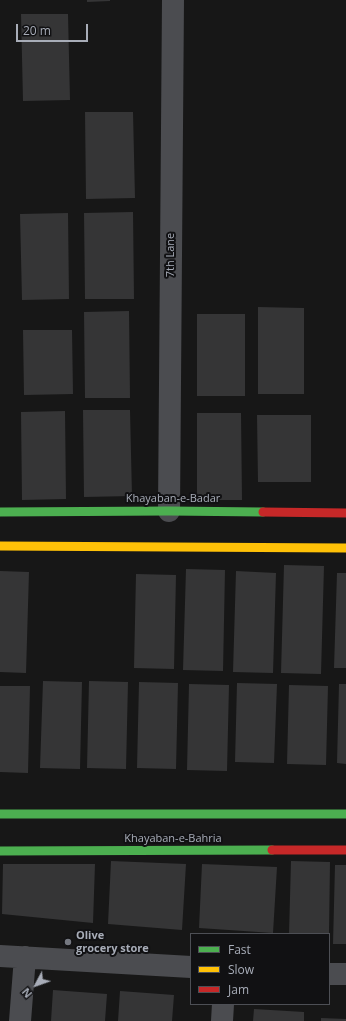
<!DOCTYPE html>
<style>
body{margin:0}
#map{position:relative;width:346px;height:1021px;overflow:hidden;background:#171717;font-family:"Open Sans",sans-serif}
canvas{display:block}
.legend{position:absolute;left:190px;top:933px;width:140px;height:72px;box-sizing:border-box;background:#111113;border:1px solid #4d4f55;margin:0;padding:5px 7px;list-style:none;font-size:12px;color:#a8adb8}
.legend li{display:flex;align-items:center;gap:8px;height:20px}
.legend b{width:20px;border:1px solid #4d4f55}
.north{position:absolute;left:16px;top:965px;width:40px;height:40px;-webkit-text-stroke:3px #111113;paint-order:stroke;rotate:229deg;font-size:11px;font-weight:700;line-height:16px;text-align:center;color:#a8adb8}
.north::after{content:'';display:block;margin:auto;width:14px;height:18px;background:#a8adb8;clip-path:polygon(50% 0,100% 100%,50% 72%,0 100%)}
.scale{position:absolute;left:16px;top:24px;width:72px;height:18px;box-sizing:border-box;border:2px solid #a8adb8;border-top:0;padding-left:5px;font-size:12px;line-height:14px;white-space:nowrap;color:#a8adb8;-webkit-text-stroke:3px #111113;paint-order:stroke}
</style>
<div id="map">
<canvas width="346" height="1021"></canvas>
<ul class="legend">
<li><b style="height:5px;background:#4caf50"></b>Fast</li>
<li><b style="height:5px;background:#ffc107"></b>Slow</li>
<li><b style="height:5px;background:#c62828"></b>Jam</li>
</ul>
<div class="north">N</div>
<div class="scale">20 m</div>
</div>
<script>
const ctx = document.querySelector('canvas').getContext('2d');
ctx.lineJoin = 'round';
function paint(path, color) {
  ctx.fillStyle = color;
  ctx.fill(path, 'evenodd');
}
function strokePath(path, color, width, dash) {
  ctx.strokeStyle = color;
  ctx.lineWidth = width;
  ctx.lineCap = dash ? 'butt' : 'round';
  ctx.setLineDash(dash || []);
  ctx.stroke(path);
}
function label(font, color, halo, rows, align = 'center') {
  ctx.font = font + ' "Open Sans",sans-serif';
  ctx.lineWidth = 4;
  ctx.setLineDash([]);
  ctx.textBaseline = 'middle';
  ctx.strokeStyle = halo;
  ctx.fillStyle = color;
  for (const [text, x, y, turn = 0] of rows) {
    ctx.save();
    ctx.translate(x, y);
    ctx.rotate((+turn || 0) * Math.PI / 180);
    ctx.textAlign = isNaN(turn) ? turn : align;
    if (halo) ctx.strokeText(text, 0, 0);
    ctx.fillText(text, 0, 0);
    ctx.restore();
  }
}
const building = new Path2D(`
 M87,0H110V1L87,2Z
 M21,14H68L70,100L23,101Z
 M85,112H133L135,198L86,199Z
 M133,212L134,299H85L84,213Z
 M68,213L69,299L22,300L20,214Z
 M258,307L304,308V394H258Z
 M129,311L130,398H85L84,312Z
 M197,314H245V396H197Z
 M23,330H72L73,394L24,395Z
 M83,410H130L132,496L84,497Z
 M65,411L66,499L22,500L21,412Z
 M197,413H241L242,500H197Z
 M257,415H311V482H258Z
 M284,565L324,566L321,674L281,673Z
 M186,569L225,570L223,671L183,670Z
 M0,571L29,572L26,673L0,672Z
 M236,571L276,573L273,673L233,672Z
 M337,573H346V668H334Z
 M136,574L176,575L174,669L134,668Z
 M43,681L82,682L80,769L40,768Z
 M89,681L128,682L126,769L87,768Z
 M139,682L178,683L176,769L137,768Z
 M237,683L277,684L274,763L235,762Z
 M189,684L229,685L227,771L187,770Z
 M339,684H346V764L337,763Z
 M289,685L328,686L326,765L287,764Z
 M0,686H30L28,773L0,772Z
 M111,861L186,864L182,930L108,924Z
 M291,861L330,862L329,934H289Z
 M3,864H95L93,923L2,914Z
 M202,864L277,867L273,933L199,928Z
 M335,865H346V944H333Z
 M53,990L107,994L105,1021H51Z
 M120,991L174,995L172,1021H118Z
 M254,1009L304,1012V1021H253Z
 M321,1018L346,1019V1021H321Z`);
const street = new Path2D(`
 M169,511L173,0
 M0,956L191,967
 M329,974H346
 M20,1021L25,957
 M222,1021L223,1004`);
const fast = new Path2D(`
 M0,512L169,511L263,512
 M0,814H346
 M0,851L272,850`);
const slow = new Path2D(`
 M0,546L346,548`);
const jam = new Path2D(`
 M263,512L346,513
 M272,850H346`);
const markers = [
 [68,942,4,"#757880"]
];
const streetNames = [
 ["7th Lane",171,255,-90],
 ["Khayaban-e-Badar",173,499],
 ["Khayaban-e-Bahria",173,839]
];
const poiNames = [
 ["Olive",76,936],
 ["grocery store",76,949]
];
paint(building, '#353536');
strokePath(street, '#4b4c50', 22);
strokePath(fast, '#4caf50', 9);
strokePath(slow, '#ffc107', 9);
strokePath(jam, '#c62828', 9);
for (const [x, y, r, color] of markers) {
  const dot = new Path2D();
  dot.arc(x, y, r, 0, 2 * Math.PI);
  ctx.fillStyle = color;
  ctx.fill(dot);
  strokePath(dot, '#111113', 1.5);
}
label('11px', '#a8adb8', '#111113', streetNames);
label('bold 11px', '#a8adb8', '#111113', poiNames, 'left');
</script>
